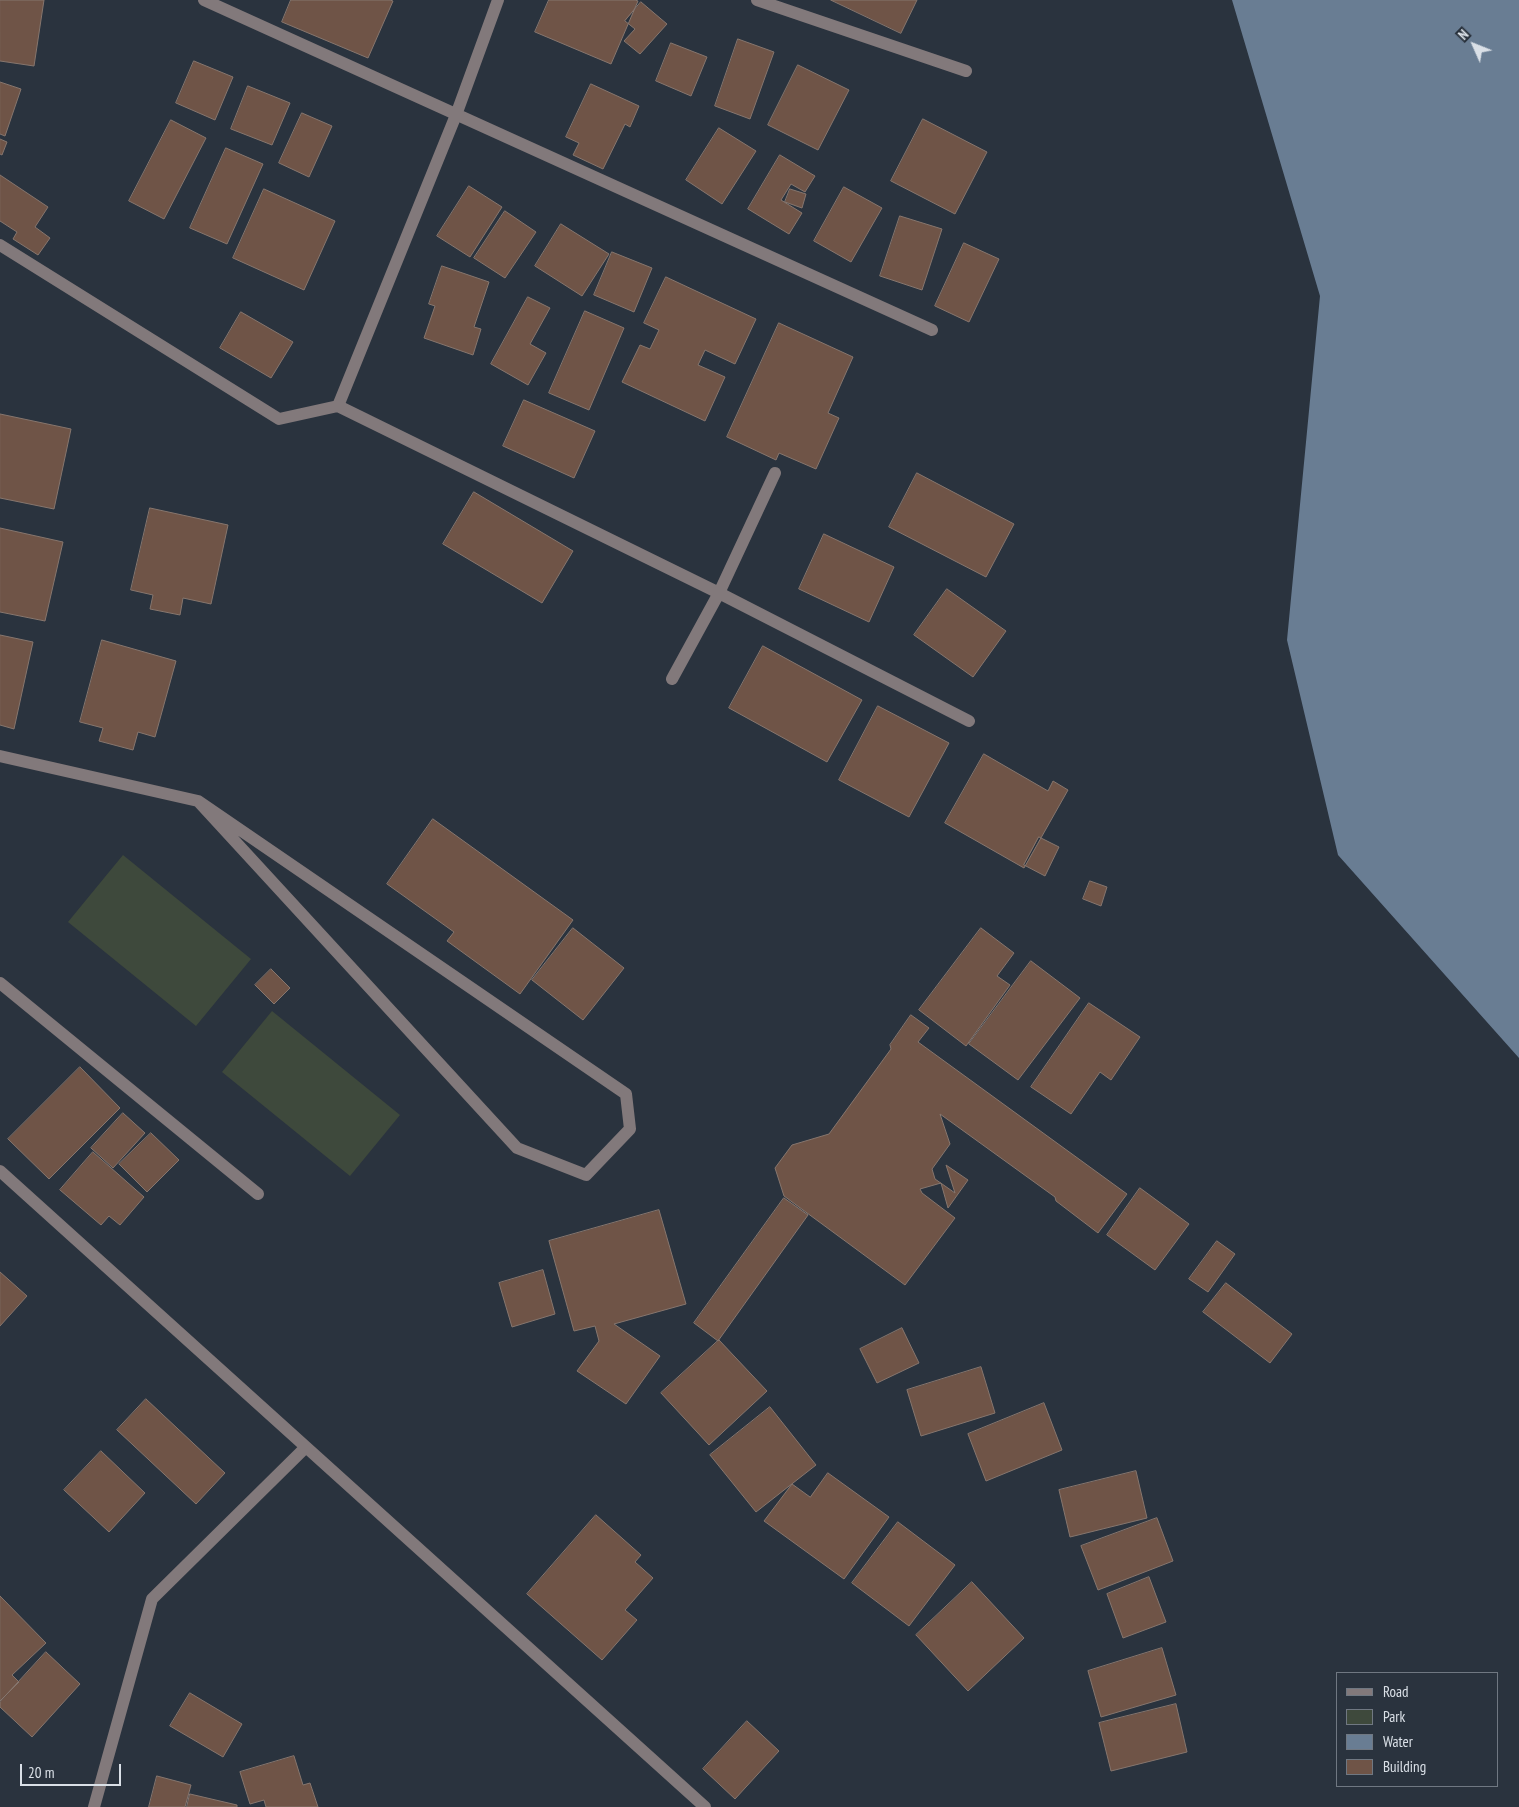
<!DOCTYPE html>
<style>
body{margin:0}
#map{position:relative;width:1519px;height:1807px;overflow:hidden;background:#2a333e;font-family:"PT Sans Narrow",sans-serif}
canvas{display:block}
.legend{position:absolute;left:1336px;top:1672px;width:162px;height:115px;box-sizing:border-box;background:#2a333e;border:1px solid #707882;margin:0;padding:6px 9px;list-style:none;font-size:15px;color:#dae0e7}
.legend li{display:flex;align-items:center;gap:10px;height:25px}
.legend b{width:25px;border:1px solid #707882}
.north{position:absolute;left:1449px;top:20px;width:50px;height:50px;-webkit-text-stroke:4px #2a333e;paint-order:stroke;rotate:314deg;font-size:14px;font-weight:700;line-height:20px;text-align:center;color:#dae0e7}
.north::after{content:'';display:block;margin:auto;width:18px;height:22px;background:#dae0e7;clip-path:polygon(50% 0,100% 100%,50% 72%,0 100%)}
.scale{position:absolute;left:20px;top:1764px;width:101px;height:22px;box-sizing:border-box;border:2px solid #dae0e7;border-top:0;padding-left:6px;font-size:15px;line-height:18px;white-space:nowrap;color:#dae0e7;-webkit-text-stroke:4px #2a333e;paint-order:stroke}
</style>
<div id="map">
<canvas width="1519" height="1807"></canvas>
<ul class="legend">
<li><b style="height:6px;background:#82797b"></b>Road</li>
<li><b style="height:14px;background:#3e493c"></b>Park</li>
<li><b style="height:14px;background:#697d93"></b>Water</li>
<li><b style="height:14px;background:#6f5447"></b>Building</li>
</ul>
<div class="north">N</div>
<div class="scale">20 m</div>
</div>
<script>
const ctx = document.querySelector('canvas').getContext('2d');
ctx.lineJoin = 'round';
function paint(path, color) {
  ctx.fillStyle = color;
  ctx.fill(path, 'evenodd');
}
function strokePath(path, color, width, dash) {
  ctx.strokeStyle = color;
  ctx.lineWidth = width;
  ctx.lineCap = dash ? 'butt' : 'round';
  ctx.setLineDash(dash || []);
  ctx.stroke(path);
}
const green = new Path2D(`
 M123,855L251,959L196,1026L68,922Z
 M272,1011L400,1115L350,1176L222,1072Z`);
const water = new Path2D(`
 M1232,0H1519V1058L1338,855L1287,640L1320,296Z`);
const building = new Path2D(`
 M0,0H44L34,66L0,61Z
 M291,0H390L393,1L368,58L282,22Z
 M549,0H635L638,1L611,64L535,32Z
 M831,0H917L901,33Z
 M641,2L667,24L640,54L624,41L635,29L625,21Z
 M738,39L774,52L750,119L715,106Z
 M671,43L707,57L691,96L656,81Z
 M194,61L233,77L215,120L176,103Z
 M798,65L849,90L818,150L768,125Z
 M0,82L21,89L5,136L0,134Z
 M591,84L639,106L630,127L625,124L603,169L573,155L579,143L566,137Z
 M248,86L290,103L272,145L231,129Z
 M302,113L332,126L309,177L279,163Z
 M923,119L987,152L955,214L891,181Z
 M171,120L206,138L164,219L129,201Z
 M719,128L756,151L722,204L686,180Z
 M0,139L7,142L2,155L0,154Z
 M226,148L263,164L227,244L190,228Z
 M780,155L815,176L805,192L791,184L781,200L802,213L789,234L748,209Z
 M0,175L48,207L35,227L50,238L38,255L13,239L17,232L0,221Z
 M469,186L502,207L470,257L437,236Z
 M844,187L882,208L851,262L814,241Z
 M264,189L335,221L304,290L233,258Z
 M790,189L806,194L802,208L785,202Z
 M505,211L536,232L505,278L474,258Z
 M900,216L942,229L922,290L880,276Z
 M561,224L609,254L582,296L535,266Z
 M964,243L999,259L969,322L935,306Z
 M612,252L652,268L634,312L594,295Z
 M442,266L489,282L474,327L481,329L473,355L424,338L435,306L429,304Z
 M666,277L756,319L735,364L705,350L698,365L725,377L705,421L622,382L640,345L650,349L659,330L644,323Z
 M528,297L550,308L530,344L546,353L528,385L491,364Z
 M585,311L624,328L589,410L549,393Z
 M241,312L293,342L271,378L220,348Z
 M779,323L853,357L828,413L839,418L816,469L779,453L776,460L727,437Z
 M524,400L595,431L574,478L503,446Z
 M0,414L71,429L54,509L0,498Z
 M917,473L1014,524L986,577L889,527Z
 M474,492L573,551L542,603L443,544Z
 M150,508L228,525L211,604L183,598L180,615L150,609L153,595L131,590Z
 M0,528L63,542L45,621L0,612Z
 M824,534L894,567L869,622L799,589Z
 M947,589L1006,631L973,677L914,635Z
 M0,635L33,642L14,729L0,725Z
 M102,640L176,661L155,737L138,732L133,750L99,741L103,728L80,722Z
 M763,646L862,700L827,762L729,708Z
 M878,706L949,743L909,817L839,780Z
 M984,754L1048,791L1053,781L1068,790L1024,868L945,823Z
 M433,819L573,920L520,994L447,941L454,932L387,884Z
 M1039,837L1059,847L1045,876L1024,865Z
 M1090,881L1107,887L1101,906L1083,899Z
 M573,928L624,968L583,1020L532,980Z
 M981,928L1014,953L997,976L1010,985L966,1046L919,1010Z
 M1031,961L1080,998L1018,1080L969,1044Z
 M271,969L290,988L274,1004L255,985Z
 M1089,1003L1140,1037L1111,1080L1100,1072L1071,1114L1031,1087Z
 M911,1015L929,1028L918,1042L1127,1194L1098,1233L1056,1201L1055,1197L940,1114L950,1144L932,1169L935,1179L955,1193L946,1165L968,1180L948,1208L941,1183L920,1189L922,1193L955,1218L905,1285L784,1196L775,1168L792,1145L829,1134L891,1049L890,1045Z
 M80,1067L120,1108L49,1179L8,1139Z
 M123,1113L145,1133L113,1168L91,1148Z
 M151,1133L179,1160L147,1192L119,1164Z
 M93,1152L144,1197L120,1225L109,1216L101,1225L60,1190Z
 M1140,1188L1189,1224L1155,1270L1107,1235Z
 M784,1198L808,1215L718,1341L694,1323Z
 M659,1210L686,1304L614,1324L660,1356L626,1404L577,1371L599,1341L595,1326L574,1331L549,1241Z
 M1217,1241L1235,1254L1208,1292L1189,1279Z
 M543,1270L555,1314L512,1327L499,1283Z
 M0,1272L27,1296L0,1326Z
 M1226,1283L1292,1334L1270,1363L1203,1312Z
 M902,1328L919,1363L877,1383L860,1349Z
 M719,1340L767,1391L709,1445L661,1393Z
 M981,1367L995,1413L921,1436L907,1390Z
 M146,1399L225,1473L196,1504L117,1430Z
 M1044,1403L1062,1450L986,1481L968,1434Z
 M770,1407L816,1465L756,1512L710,1455Z
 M101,1451L145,1493L109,1532L64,1490Z
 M1136,1471L1147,1518L1070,1537L1059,1490Z
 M828,1473L889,1517L844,1579L764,1521L792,1484L810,1497Z
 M596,1515L641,1555L635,1562L653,1578L625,1610L637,1620L602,1660L527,1594Z
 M1157,1518L1173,1561L1098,1590L1081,1546Z
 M898,1522L955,1565L909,1626L852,1583Z
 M1149,1577L1166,1622L1123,1638L1107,1594Z
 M972,1582L1024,1638L968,1691L916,1635Z
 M0,1596L46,1643L12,1675L19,1682L0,1701Z
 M1162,1648L1176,1695L1101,1717L1088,1671Z
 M46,1652L80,1684L32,1737L0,1707V1702Z
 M190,1693L242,1724L223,1757L170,1726Z
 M1176,1704L1187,1752L1111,1771L1099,1723Z
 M747,1721L779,1751L735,1799L703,1769Z
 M294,1756L303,1785L310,1783L318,1807H266L264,1800L250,1804L240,1772Z
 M157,1776L191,1785L185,1807H149Z
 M190,1794L237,1805V1807H187Z`);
const minor = new Path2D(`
 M204,0L932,330
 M757,0L966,71
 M0,245L279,419L338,406L456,115L498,0
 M338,406L719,593L969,721
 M672,679L719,593L775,473
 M0,756L198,801L626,1094L630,1129L586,1175L517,1148L198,801
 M0,983L258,1194
 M0,1171L705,1807
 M94,1807L152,1599L306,1447`);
paint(green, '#3e493c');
paint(water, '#697d93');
paint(building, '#6f5447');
strokePath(building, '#86766e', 1);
strokePath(minor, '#82797b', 12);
</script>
